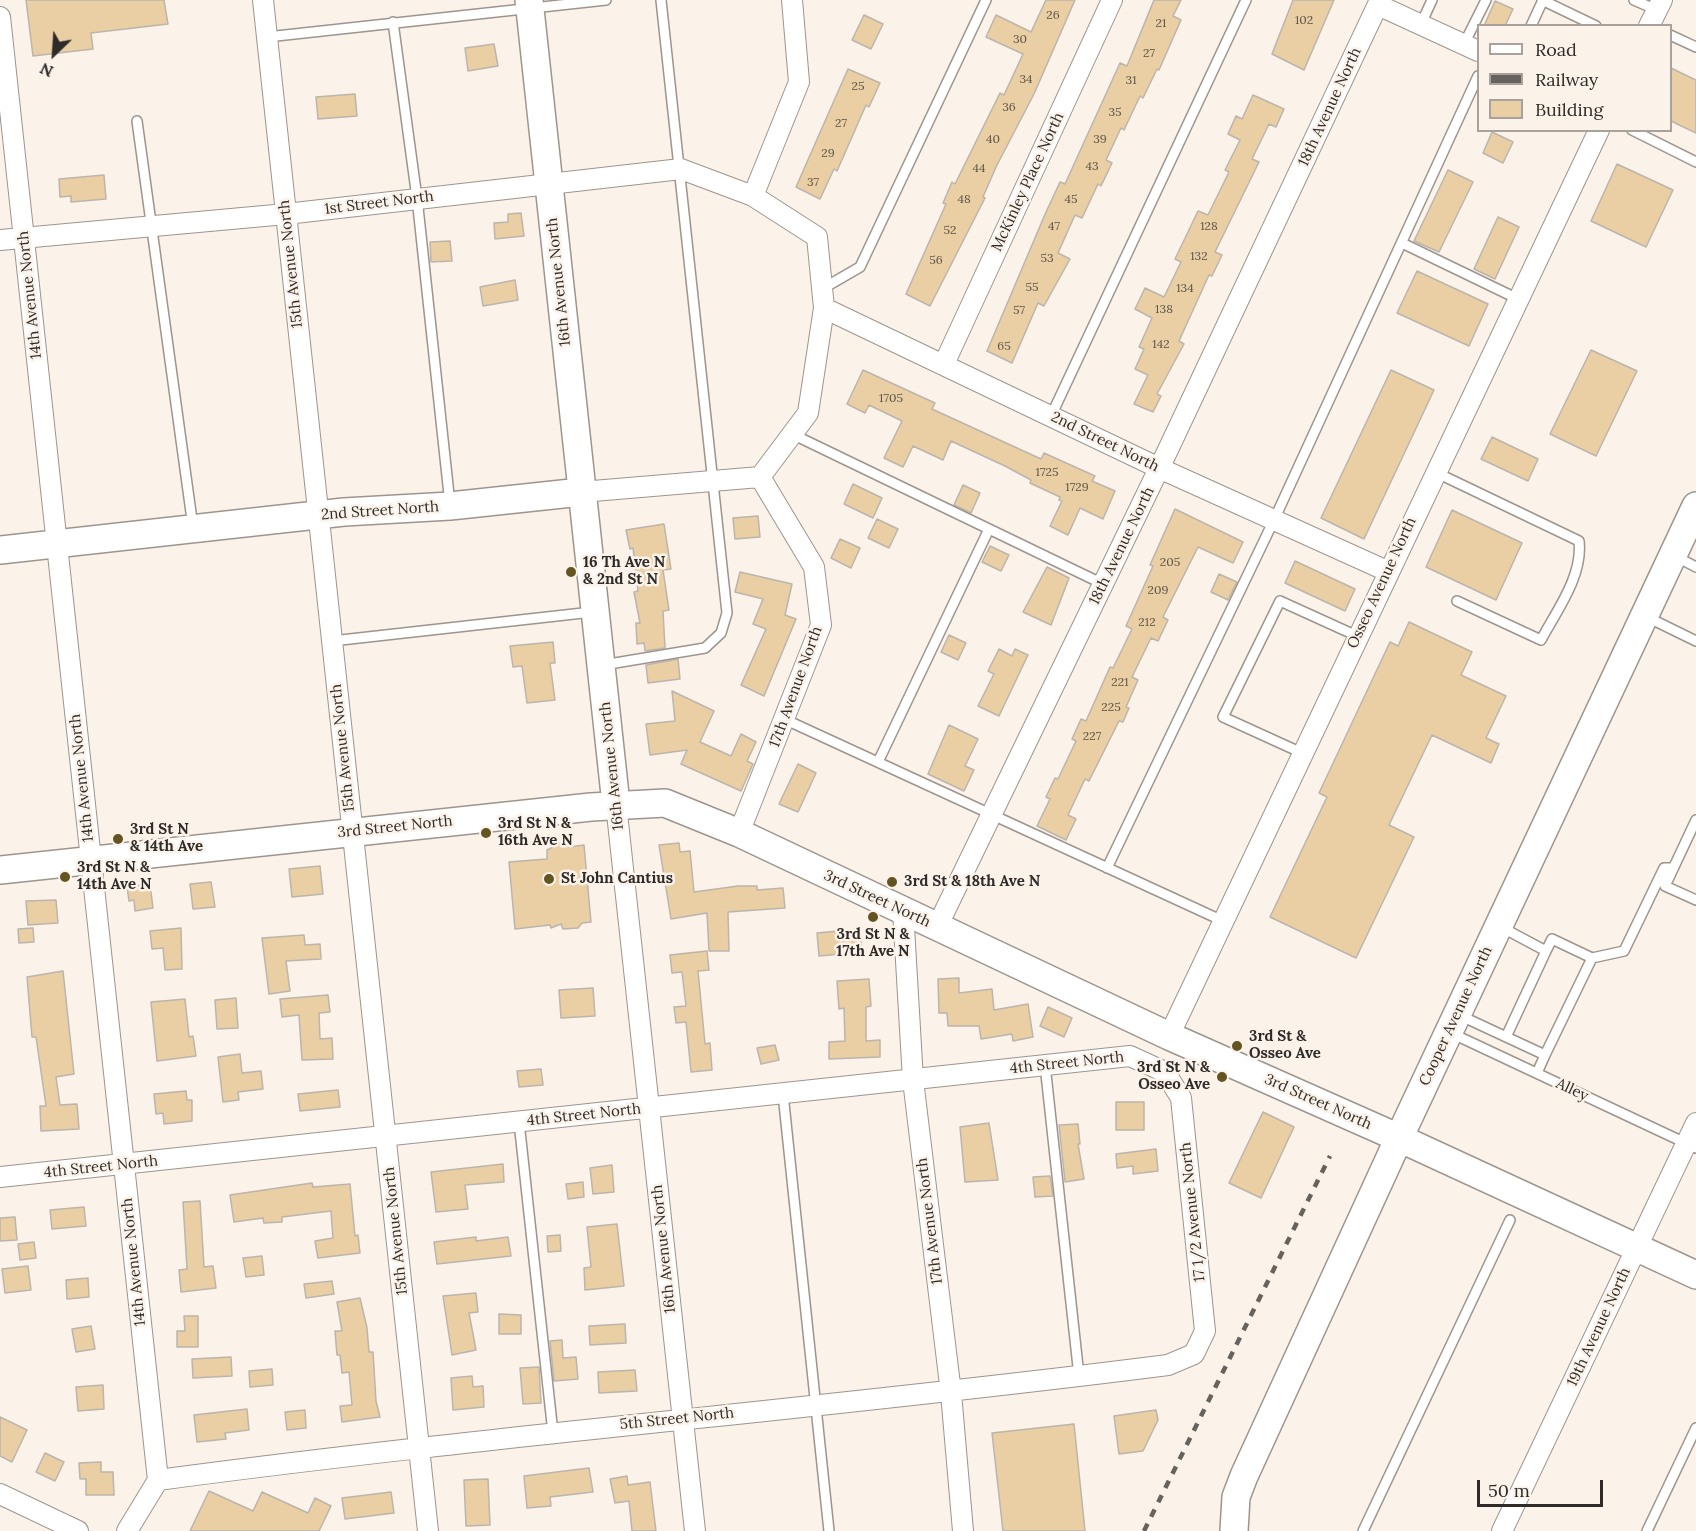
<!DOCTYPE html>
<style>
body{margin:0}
#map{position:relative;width:1696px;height:1531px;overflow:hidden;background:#fbf2ea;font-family:Lora,serif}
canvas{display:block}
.legend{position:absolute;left:1477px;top:24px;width:195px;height:108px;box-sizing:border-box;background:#fbf2ea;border:2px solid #a9a29c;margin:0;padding:8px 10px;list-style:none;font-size:18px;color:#2e2b28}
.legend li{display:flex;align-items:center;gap:12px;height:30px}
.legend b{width:30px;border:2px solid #a9a29c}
.north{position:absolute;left:24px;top:24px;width:60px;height:60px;-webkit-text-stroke:4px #fbf2ea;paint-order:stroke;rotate:205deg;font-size:16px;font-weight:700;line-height:24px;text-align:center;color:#2e2b28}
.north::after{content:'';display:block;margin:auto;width:21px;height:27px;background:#2e2b28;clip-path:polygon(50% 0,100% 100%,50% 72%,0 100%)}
.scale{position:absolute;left:1477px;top:1480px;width:126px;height:27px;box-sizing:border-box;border:3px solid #2e2b28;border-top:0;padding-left:8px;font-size:18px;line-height:21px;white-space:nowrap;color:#2e2b28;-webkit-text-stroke:4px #fbf2ea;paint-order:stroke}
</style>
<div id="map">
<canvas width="1696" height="1531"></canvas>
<ul class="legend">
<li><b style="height:8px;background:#fff"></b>Road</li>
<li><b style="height:8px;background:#66625d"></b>Railway</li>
<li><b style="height:16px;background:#eacea4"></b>Building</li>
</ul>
<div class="north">N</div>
<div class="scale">50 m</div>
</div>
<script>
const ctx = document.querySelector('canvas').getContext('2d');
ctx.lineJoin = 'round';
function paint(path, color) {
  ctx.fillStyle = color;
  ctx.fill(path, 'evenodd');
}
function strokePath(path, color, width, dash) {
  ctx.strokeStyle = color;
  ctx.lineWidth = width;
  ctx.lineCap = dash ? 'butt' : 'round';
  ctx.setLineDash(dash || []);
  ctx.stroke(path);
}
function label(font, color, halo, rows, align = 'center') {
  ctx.font = font + ' Lora,serif';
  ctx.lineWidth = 5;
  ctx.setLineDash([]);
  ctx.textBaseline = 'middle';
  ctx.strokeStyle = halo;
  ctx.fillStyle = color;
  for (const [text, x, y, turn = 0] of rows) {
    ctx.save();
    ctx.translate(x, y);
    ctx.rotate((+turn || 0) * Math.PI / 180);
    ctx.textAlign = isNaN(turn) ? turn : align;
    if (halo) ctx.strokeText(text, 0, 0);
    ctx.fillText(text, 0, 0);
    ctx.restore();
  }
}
const building = new Path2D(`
 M26,0H164L168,24L91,33L93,49L33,56Z
 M1046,0H1075L1034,94L996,167L983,197L985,198L930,306L906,294L946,204L943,203L952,182L955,184L1000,93L1004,95L1023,54L986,37L996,15L1031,32Z
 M1154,0H1181L1173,16L1181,20L1159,70L1157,69L1143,98L1140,96L1124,130L1121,128L1106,160L1112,163L1101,186L1098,184L1082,218L1075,215L1058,253L1070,259L1044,306L1038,303L1012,363L987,351L1046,212L1060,182L1065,184L1120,63L1127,66Z
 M1293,0H1334L1304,70L1272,54Z
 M1495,1L1513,9L1505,26H1484Z
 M864,15L883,24L871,49L852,40Z
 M494,44L498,66L468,71L465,48Z
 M1671,68L1696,80V133L1671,121Z
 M848,69L880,83L869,107L866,105L837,171L834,169L820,199L796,187Z
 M355,94L357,116L318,119L316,97Z
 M1253,95L1284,109L1276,127L1269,124L1252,159L1259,162L1215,252L1222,255L1212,276L1209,275L1179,341L1184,344L1157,394L1161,396L1153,412L1134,404L1148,375L1135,369L1144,349L1139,347L1152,318L1135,309L1145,288L1164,297L1181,262L1175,259L1198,211L1208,215L1229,172L1225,170L1240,140L1228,134L1236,116L1242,119Z
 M1492,132L1513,142L1503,163L1483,153Z
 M1617,164L1673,190L1646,247L1591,221Z
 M1448,170L1473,182L1439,252L1414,241Z
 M104,175L106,199L71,202V196L60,197L59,179Z
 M521,213L524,236L495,239L494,223L508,222V214Z
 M1498,217L1519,227L1495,279L1474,269Z
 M450,241L452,261L431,262L430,242Z
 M1417,271L1488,304L1469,346L1397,313Z
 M515,280L518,300L483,306L480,287Z
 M1591,350L1637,371L1596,456L1550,434Z
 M863,370L935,403L932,409L1041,459L1044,453L1095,476L1092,481L1115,491L1103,519L1080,508L1068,535L1050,526L1062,501L1059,500L1060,497L1030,483L1031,480L1005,466L951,441L943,460L913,446L903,467L884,458L902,421L869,405L865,413L847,404Z
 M1391,370L1434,390L1364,539L1321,518Z
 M1492,437L1538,459L1528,481L1481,459Z
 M853,484L882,498L873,518L844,504Z
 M963,485L980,493L971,513L954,505Z
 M1175,509L1243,542L1233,563L1198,547L1163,617L1168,620L1158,641L1151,638L1132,677L1138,680L1126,707L1129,708L1123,722L1119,721L1089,781L1085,779L1068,815L1076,819L1066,840L1037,826L1050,799L1046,797L1055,778L1058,779L1076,741L1072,739L1081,719L1086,721L1110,667L1113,668L1132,629L1126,626L1153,566L1150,565Z
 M1452,510L1522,543L1496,600L1426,567Z
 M758,516L760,537L735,539L733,518Z
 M877,519L898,529L889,548L868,538Z
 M664,524L671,569L663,570L669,610L663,611L665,648L645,651L644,643L637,644L636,623H640L634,592L638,591L633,548L630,549L626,530Z
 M840,539L860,548L851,568L831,558Z
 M990,546L1009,555L1001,571L982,562Z
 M1295,561L1355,589L1345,611L1285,583Z
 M1047,567L1069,578L1051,625L1023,612Z
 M740,572L792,584L785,615L796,619L764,696L741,685L766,629L753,624L763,599L735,592Z
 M1219,574L1237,582L1228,600L1211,592Z
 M1409,622L1472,652L1461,675L1506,696L1486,738L1499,744L1491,763L1432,735L1389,825L1414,837L1356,958L1270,917L1327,797L1319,793L1390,642L1398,646Z
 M949,635L966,643L958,660L941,652Z
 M553,642L555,663H550L555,700L527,703L522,666L513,667L510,646Z
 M999,649L1012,656L1015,649L1028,655L999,716L978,706L994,674L988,671Z
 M678,659L680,679L648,683L646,665Z
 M672,691L714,711L700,742L731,756L741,734L756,742L747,761L753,764L741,791L681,764L687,750L650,755L646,724L675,721Z
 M949,725L978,739L965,766L974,770L964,791L928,774Z
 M798,764L816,773L798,812L779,804Z
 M568,839L569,847L584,845L591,922L582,923L578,928L563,929L561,924L551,928L550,925L515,929L509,862L547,859V850Z
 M679,843L680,852L690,851L694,892L738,886H757V890L783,888L785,908L728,912L729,951H709L707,913L671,919L659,845Z
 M320,866L323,894L292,897L289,869Z
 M211,882L215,907L193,909L190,884Z
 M150,884L153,908L135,911L134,900L129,901L127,887Z
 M56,900L58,923L28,925L26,901Z
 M33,928L34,942L19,943L18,929Z
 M181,928L182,969L165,970L163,948L152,949L150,931Z
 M860,929L862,952L819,956L817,933Z
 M304,935L305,945L320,944L321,959L286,961L290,991L269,994L262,938Z
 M707,951L709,970L698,971L705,1044L710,1043L712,1070L691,1072L686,1022L676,1023L674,1007L686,1006L682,972L672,973L670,955Z
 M63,971L74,1074L56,1077L60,1105L77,1104L79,1129L41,1131L40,1106H46L36,1037H32L27,977Z
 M959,978V993L992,989L994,1010L1028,1004L1033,1037L1013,1041L1012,1034L981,1039L979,1026H948L947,1013H939L938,979Z
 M869,979L871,1006L866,1007V1041L880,1040V1057L829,1059V1042L845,1041L844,1008L839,1009L837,981Z
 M593,988L595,1016L561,1018L559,990Z
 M328,995L330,1012L319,1013L320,1039L332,1038L333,1059L302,1060L299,1015L282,1017L280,999Z
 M236,998L238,1028L217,1029L215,1000Z
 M185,999L189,1037L193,1036L196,1056L157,1061L151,1002Z
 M1048,1007L1072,1018L1064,1037L1040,1026Z
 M775,1045L779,1060L761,1064L757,1048Z
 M240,1054L242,1073L261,1071L263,1089L238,1092L239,1100L223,1102L218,1057Z
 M541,1069L543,1085L519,1087L517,1071Z
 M338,1090L340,1107L300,1111L298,1094Z
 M186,1091L187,1100H192V1121L164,1124L163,1113L156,1114L154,1094Z
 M1116,1102H1144V1130H1116Z
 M1263,1112L1294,1127L1261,1198L1229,1183Z
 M989,1123L998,1180L965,1182L960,1127Z
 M1078,1124L1080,1144H1078L1084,1179L1065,1182L1059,1125Z
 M1156,1149L1158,1171L1133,1174V1166L1117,1168L1116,1154Z
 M503,1164L504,1182L465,1185L468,1209L436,1212L431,1172Z
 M612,1165L614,1192L593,1194L590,1168Z
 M1050,1176L1053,1196L1035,1197L1033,1177Z
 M583,1182L584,1197L568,1199L566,1184Z
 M312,1183L313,1187L350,1184L355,1236L358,1235L360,1253L318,1258L315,1241L333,1238L331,1211L282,1217V1222L264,1223L263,1218L234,1222L230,1195Z
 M200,1201L204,1267L213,1266L216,1288L181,1292L179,1270L187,1269L183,1202Z
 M84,1207L86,1226L52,1229L50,1210Z
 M15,1217L17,1240L0,1241V1218Z
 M617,1224L624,1286L585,1290L584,1268L591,1267L587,1227Z
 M560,1235L561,1251L548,1252L547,1236Z
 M476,1237V1241L508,1237L511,1256L437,1264L434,1242Z
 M34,1242L36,1258L20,1260L18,1244Z
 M262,1256L264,1275L246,1277L243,1258Z
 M28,1266L31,1290L5,1293L2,1269Z
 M88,1278L89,1297L67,1299L66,1280Z
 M332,1281L334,1294L306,1298L304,1284Z
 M476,1293L478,1312L469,1313L476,1350L452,1355L443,1296Z
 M360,1298L367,1328L369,1352H373L376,1401L380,1417L342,1422L340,1406L352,1405L349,1372L342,1373L340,1355H337L335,1331H342L337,1302Z
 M499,1314L521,1315V1334H499Z
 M184,1316H198V1347H177V1331H185Z
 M625,1324L626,1343L590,1345L589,1326Z
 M91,1326L95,1349L76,1352L72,1329Z
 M562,1340L563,1358L576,1357L578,1379L554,1381L550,1341Z
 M231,1357L232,1376L193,1378L192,1359Z
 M539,1367L541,1403L523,1404L520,1368Z
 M272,1369L273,1385L250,1387L249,1371Z
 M635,1370L637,1391L599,1393L598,1372Z
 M472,1376L473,1387L483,1386L484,1407L453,1410L451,1378Z
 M103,1385L104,1409L78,1411L76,1387Z
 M247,1409L249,1430L225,1433L226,1439L197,1442L194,1415Z
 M305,1410L306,1428L287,1430L285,1412Z
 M1156,1410L1158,1420L1143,1451L1119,1454L1114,1416Z
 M0,1417L27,1430L12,1462L0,1456Z
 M1074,1424L1085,1531H1003L992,1433Z
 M45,1453L64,1462L55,1481L36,1472Z
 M101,1462V1472H113L114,1495H86V1479H80L79,1463Z
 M589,1468L593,1492L550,1497L551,1506L527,1508L524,1476Z
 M627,1476L628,1485L650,1482L656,1531H632L629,1501L615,1503L610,1479Z
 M488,1479L490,1525L466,1526L464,1480Z
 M209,1491L253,1511L262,1492L308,1513L315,1498L331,1506L319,1531H190Z
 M391,1492L394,1513L345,1519L342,1498Z`);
const lane = new Path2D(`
 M1542,0L1596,26
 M1634,0L1657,10
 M393,22L417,198L450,504
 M1421,24L1432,0
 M1531,26L1543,0
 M1670,35L1696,47
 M267,37L606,0
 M1464,44L1486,0
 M137,121L193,527
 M1632,130L1696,162
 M1402,243L1518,299
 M822,289L860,267L986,0
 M1051,416L1246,0
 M792,434L1103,584
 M1435,472L1579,541C1583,576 1557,610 1541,640L1457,601
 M1675,556L1696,567
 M1647,617L1696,641
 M332,641L592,612
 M603,665L705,648L721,633L727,613L661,0
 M784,719L1223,921
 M1302,753L1223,717L1280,601L1357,636
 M878,762L989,529
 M1696,820L1665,886L1696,900
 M1107,868L1274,520L1478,76
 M1501,927L1546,951L1506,1037
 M1546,951L1552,939L1592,958L1624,951L1664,868H1673
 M1459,1015L1545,1055L1537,1073
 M1451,1033L1696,1148
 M1545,1055L1592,958
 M1045,1065L1079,1376
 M783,1094L829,1531
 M519,1122L553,1433
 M1363,1531L1510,1220
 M1647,1531L1696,1428`);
const street = new Path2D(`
 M263,0L428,1531
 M1378,5L1478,51
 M0,17L158,1480L127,1531
 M1649,26L1662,0
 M0,240L286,214L681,169L753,196
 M824,308L1159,468L1387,571
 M944,364L1112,0
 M760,477L808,413L824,308L817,237L753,196L799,82L792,0
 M581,492L760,477
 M616,804L695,1531
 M739,833L821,625L814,567L760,477
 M903,910L913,1080L951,1393L963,1531
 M937,927L1166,454L1380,0
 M1169,1036L1599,130
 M0,1177L1130,1056L1165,1072L1181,1098L1205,1331L1194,1354L1168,1365C832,1408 494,1435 158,1480
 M0,1494L78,1531
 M1502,1531L1696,1123`);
const secondary = new Path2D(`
 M529,0L616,804
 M0,550L344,512L450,506L581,492
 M0,870L591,807L665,803L739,833L1169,1036L1399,1138L1696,1275
 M1234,1531L1236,1497L1244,1476L1399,1138L1696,506`);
const rail = new Path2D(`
 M1144,1531L1330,1156`);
const markers = [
 [571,572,6,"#645422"],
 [486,833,6,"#645422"],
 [118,839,6,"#645422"],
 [65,877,6,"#645422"],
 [549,879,6,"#645422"],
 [892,882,6,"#645422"],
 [873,917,6,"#645422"],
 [1237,1046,6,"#645422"],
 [1222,1077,6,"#645422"]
];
const numberNames = [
 ["26",1053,16],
 ["102",1304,21],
 ["21",1161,24],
 ["30",1020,40],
 ["27",1149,54],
 ["34",1026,80],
 ["31",1131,81],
 ["25",858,87],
 ["36",1009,108],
 ["35",1115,113],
 ["27",841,124],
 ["40",993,140],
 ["39",1100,140],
 ["29",828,154],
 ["43",1092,167],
 ["44",979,169],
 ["37",813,183],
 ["48",964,200],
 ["45",1071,200],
 ["47",1054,227],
 ["128",1209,227],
 ["52",950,231],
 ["132",1199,257],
 ["53",1047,259],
 ["56",936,261],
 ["55",1032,288],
 ["134",1185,289],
 ["138",1164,310],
 ["57",1019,311],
 ["142",1161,345],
 ["65",1004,347],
 ["1705",891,399],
 ["1725",1047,473],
 ["1729",1077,488],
 ["205",1170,563],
 ["209",1158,591],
 ["212",1147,623],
 ["221",1120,683],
 ["225",1111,708],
 ["227",1092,737]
];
const streetNames = [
 ["18th Avenue North",1330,107,-65],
 ["McKinley Place North",1028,182,-65],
 ["1st Street North",379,203,-7],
 ["15th Avenue North",291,264,-96],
 ["16th Avenue North",559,282,-96],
 ["14th Avenue North",30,295,-96],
 ["2nd Street North",1105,442,26],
 ["2nd Street North",380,511,-4],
 ["18th Avenue North",1122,546,-64],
 ["Osseo Avenue North",1382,583,-65],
 ["17th Avenue North",796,687,-70],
 ["15th Avenue North",343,748,-96],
 ["16th Avenue North",612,766,-96],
 ["14th Avenue North",82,778,-96],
 ["3rd Street North",395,827,-6],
 ["3rd Street North",877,899,25],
 ["Cooper Avenue North",1456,1016,-65],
 ["4th Street North",1067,1063,-6],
 ["Alley",1572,1090,25],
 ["3rd Street North",1318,1102,24],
 ["4th Street North",584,1115,-6],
 ["4th Street North",101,1167,-6],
 ["17 1/2 Avenue North",1193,1212,-96],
 ["17th Avenue North",930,1221,-97],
 ["15th Avenue North",396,1231,-96],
 ["16th Avenue North",664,1249,-96],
 ["14th Avenue North",134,1262,-96],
 ["19th Avenue North",1599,1327,-65],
 ["5th Street North",677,1419,-6]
];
const poiNames = [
 ["16 Th Ave N",583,563],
 ["& 2nd St N",583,580],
 ["3rd St N &",498,824],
 ["16th Ave N",498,841],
 ["3rd St N",130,830],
 ["& 14th Ave",130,847],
 ["3rd St N &",77,868],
 ["14th Ave N",77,885],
 ["St John Cantius",561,879],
 ["3rd St & 18th Ave N",904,882],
 ["3rd St N &",873,935,"center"],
 ["17th Ave N",873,952,"center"],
 ["3rd St &",1249,1037],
 ["Osseo Ave",1249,1054],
 ["3rd St N &",1210,1068,"right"],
 ["Osseo Ave",1210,1085,"right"]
];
paint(building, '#eacea4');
strokePath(building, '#bbb5ac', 1.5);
strokePath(lane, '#9d958d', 12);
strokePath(street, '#9d958d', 22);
strokePath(secondary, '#9d958d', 30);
strokePath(lane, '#fff', 9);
strokePath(street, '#fff', 20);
strokePath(secondary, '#fff', 27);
strokePath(rail, '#66625d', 4.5, [8, 8]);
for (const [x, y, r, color] of markers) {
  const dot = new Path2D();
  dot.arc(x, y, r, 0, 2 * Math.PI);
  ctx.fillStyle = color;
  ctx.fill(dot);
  strokePath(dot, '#fbf2ea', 2);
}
label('12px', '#5d5447', null, numberNames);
label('15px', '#2e2b28', '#fbf2ea', streetNames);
label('bold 15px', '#2e2b28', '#fbf2ea', poiNames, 'left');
</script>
